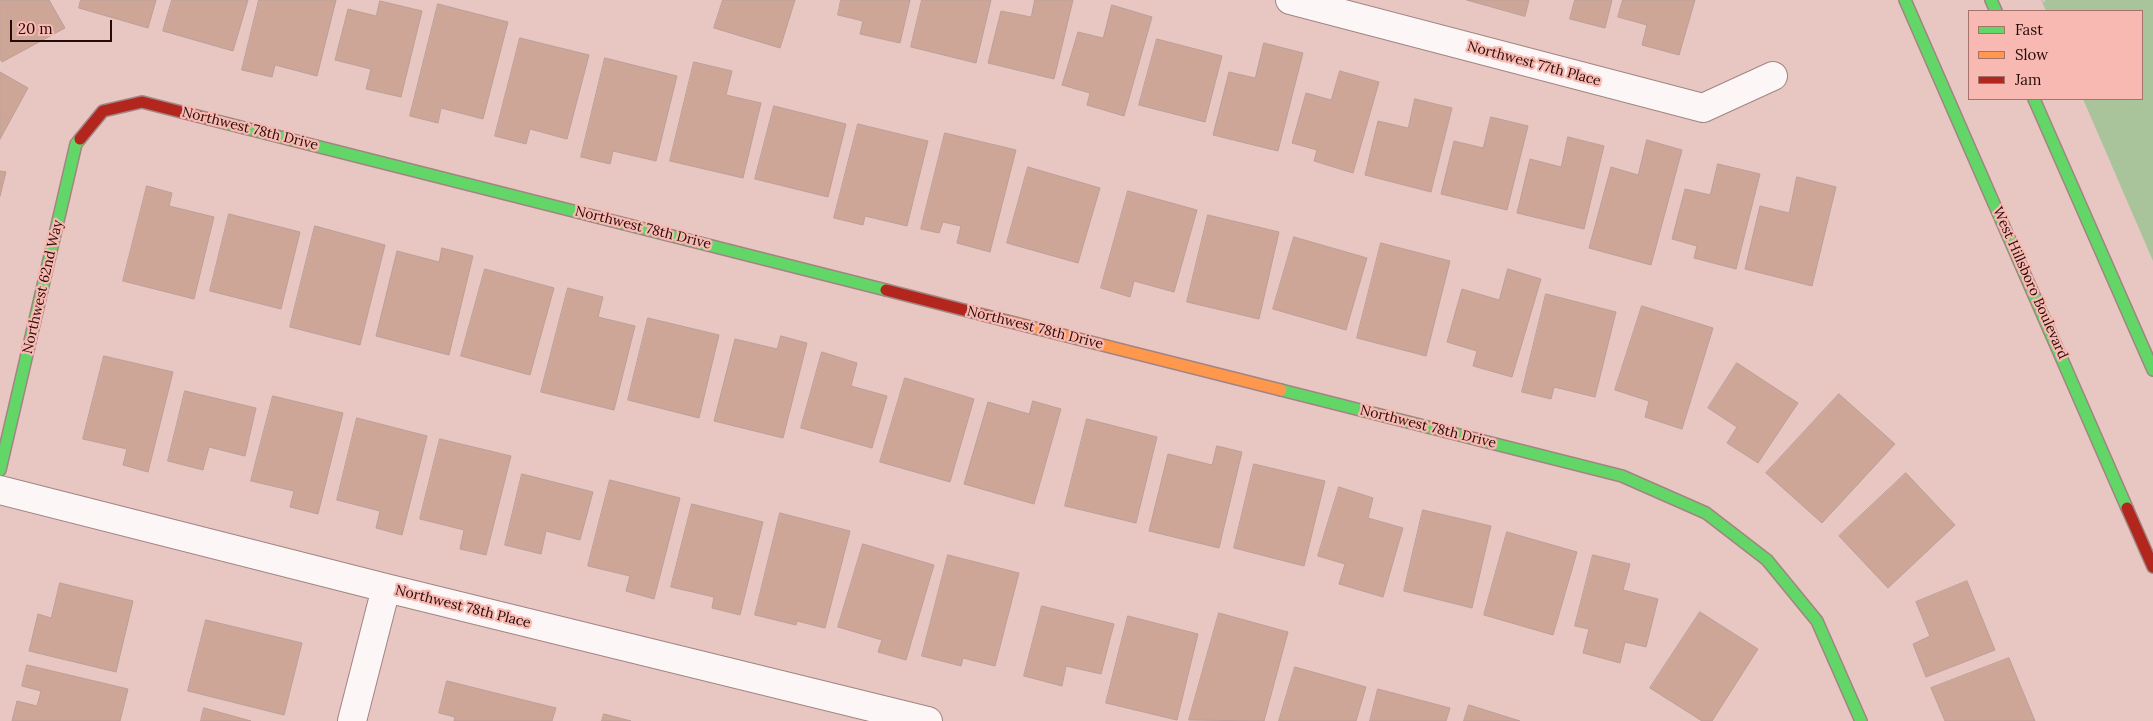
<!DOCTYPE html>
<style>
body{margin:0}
#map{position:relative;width:2153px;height:721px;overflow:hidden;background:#e8c6c2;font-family:Lora,serif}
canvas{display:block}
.legend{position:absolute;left:1968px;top:10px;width:175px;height:90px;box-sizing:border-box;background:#f8b9b2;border:1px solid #a4736e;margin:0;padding:6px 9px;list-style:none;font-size:15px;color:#250a09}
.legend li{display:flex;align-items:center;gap:10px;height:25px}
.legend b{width:25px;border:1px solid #a4736e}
.scale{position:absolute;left:10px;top:20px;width:102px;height:22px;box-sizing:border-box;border:2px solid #250a09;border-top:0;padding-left:6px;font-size:15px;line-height:18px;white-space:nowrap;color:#250a09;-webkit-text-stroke:4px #f8b9b2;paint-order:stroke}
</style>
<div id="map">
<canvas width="2153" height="721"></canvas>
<ul class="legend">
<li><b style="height:6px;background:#63d668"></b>Fast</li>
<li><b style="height:6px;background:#ff974d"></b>Slow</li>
<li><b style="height:6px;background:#b3261e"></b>Jam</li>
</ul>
<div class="scale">20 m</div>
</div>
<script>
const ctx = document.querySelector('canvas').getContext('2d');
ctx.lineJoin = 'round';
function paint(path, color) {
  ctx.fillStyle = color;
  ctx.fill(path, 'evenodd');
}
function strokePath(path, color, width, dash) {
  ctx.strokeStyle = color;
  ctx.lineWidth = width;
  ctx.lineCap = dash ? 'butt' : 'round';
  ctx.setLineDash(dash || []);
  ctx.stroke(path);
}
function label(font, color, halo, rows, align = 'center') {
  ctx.font = font + ' Lora,serif';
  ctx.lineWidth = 4.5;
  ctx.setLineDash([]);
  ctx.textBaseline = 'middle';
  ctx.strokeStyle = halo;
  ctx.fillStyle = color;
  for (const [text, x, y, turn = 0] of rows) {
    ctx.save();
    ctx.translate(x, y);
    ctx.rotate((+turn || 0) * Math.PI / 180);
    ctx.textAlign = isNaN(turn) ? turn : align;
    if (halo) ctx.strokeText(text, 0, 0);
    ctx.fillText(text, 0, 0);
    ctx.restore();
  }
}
const green = new Path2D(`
 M2041,0H2153V261L2083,99H2142V11H2046Z`);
const building = new Path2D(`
 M0,0H49L65,28L2,62L0,59Z
 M81,0H156L148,28L79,8Z
 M172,0H248L233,51L163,31Z
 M259,0H336L317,76L275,65L272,77L242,70Z
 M723,0H795L780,48L714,28Z
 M841,0H910L900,43L860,34L863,21L838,15Z
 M922,0H991L976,63L911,47Z
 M1035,0H1073L1054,79L988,63L1001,11L1031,17Z
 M1467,0H1529L1525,16Z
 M1575,0H1612L1605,28L1570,19Z
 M1623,0H1695L1679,55L1642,45L1647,25L1618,17Z
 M380,1L422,11L401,97L366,89L371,69L335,60L348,9L376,16Z
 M438,4L508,22L483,119L441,108L438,123L410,116Z
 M1112,5L1152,17L1124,116L1087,105L1090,93L1062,85L1078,32L1103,38Z
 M520,38L589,55L567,139L530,129L526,144L495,136Z
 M1157,39L1222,56L1205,122L1139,105Z
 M1264,43L1303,53L1278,151L1213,135L1229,72L1255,78Z
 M605,58L677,76L656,161L613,151L610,164L581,157Z
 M694,62L732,71L726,95L761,103L743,178L670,161Z
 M1340,71L1379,82L1353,173L1314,161L1317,150L1292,143L1306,93L1331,100Z
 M0,72L28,88L0,139Z
 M1415,99L1452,108L1431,192L1365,175L1378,121L1408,128Z
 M774,106L846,124L828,197L755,179Z
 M1491,117L1528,126L1507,210L1441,194L1454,141L1483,148Z
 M858,124L928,141L907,226L865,216L863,225L834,218Z
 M945,133L1016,150L990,252L957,243L961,226L943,222L939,233L921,229Z
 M1568,137L1604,146L1584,229L1517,213L1530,159L1561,167Z
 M1647,140L1682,150L1651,265L1589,248L1611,167L1638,175Z
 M1718,164L1760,174L1736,269L1694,258L1697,246L1672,239L1685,189L1710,195Z
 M1028,167L1100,188L1078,263L1007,243Z
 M0,171L6,172L0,196Z
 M1797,177L1836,187L1812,286L1745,269L1760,206L1789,213Z
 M147,186L172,193L169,206L214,217L194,299L123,281Z
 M1128,191L1197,210L1174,292L1134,281L1130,297L1101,288Z
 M229,214L300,232L281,309L210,291Z
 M1208,215L1279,232L1259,319L1187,302Z
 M315,226L385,245L360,345L290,327Z
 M1294,237L1367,258L1346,330L1273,309Z
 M1381,243L1450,261L1426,356L1357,338Z
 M442,248L473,256L449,355L376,336L397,251L439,262Z
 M485,269L554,288L530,375L461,356Z
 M1508,269L1541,279L1512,377L1473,366L1477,351L1447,342L1462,289L1499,300Z
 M568,288L603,297L598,317L635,326L614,410L541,392Z
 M1546,294L1616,312L1595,397L1554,387L1551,399L1522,392Z
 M1642,306L1713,328L1682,429L1645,417L1649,401L1615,390Z
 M648,318L719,335L699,418L628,400Z
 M781,336L807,343L783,438L714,421L735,339L777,349Z
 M822,352L857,363L851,386L887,396L872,448L801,428Z
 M104,356L173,372L148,472L123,465L127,449L83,439Z
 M1737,363L1798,403L1758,463L1727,443L1737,427L1708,408Z
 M905,378L974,399L950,482L880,462Z
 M185,391L256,408L245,456L209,447L203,470L168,461Z
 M1839,394L1895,444L1822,523L1766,473Z
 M273,396L343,413L318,514L290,507L294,491L251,481Z
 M1033,401L1061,409L1034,504L964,484L988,402L1029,414Z
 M357,418L427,436L402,535L376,528L380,511L337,500Z
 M1087,419L1157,437L1136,523L1065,506Z
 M440,439L511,456L486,555L460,549L464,530L420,519Z
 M1217,446L1242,452L1219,548L1149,531L1168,454L1212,465Z
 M1254,464L1325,481L1304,566L1234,548Z
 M1906,473L1955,525L1888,588L1839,536Z
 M522,474L593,492L580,540L546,531L541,554L505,545Z
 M610,480L680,498L654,599L626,591L630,576L588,566Z
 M1339,487L1373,498L1368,518L1403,528L1383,597L1339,584L1345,564L1318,556Z
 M692,504L763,522L740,615L712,608L714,597L671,587Z
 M1423,510L1491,526L1472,608L1404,591Z
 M780,513L850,531L825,628L797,621L796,625L755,615Z
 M1507,532L1577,552L1553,635L1484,615Z
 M863,544L934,565L906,660L878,652L882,640L838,627Z
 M948,555L1019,573L995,666L963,658L961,666L922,656Z
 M1593,555L1630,564L1623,590L1658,599L1646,647L1625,642L1620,663L1583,653L1589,629L1575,626Z
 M1967,581L1995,650L1926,677L1913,644L1930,636L1916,602Z
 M60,583L133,601L116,672L29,651L38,614L51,618Z
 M1042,606L1114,624L1101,674L1066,666L1062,686L1024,676Z
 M1700,612L1758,649L1712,721H1702L1650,688Z
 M1219,613L1288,632L1264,721L1189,720Z
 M1128,616L1198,634L1177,720L1106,703Z
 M206,620L302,643L284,715L188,691Z
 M2009,658L2035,721H1945L1931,688Z
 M27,665L128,689L120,721H12L17,701L37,706L41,691L22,686Z
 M1295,667L1366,687L1356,721H1279Z
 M447,681L556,708L552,721H454L455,717L439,713Z
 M1378,689L1450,708L1446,721H1370Z
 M1469,705L1520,721H1464Z
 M204,708L251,721H201Z
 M604,714L631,721H602Z`);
const path = new Path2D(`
 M2042,1L2045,0`);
const street = new Path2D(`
 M1290,0L1703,108L1773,76
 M0,490L386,588L928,721
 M352,721L386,588`);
const fast = new Path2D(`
 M1905,0L2127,508
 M1991,0L1996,11
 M2034,99L2153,370
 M209,119L886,290
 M1281,390L1622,476L1706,513L1767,560L1817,621L1861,721
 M0,470L76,144L80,139`);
const slow = new Path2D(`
 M1007,321L1281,390`);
const jam = new Path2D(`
 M80,139L103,111L142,102L209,119
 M886,290L1007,321
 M2127,508L2153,567`);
const streetNames = [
 ["Northwest 77th Place",1534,64,15],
 ["Northwest 78th Drive",250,129,14],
 ["Northwest 78th Drive",643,228,14],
 ["West Hillsboro Boulevard",2030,283,66],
 ["Northwest 62nd Way",43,287,-77],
 ["Northwest 78th Drive",1035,328,14],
 ["Northwest 78th Drive",1428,427,14],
 ["Northwest 78th Place",463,607,14]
];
paint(green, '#a9c49b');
paint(building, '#cda698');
strokePath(building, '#bb9f98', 1);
strokePath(street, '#a08582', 30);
strokePath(fast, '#a08582', 14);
strokePath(slow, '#a08582', 14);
strokePath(jam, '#a08582', 14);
strokePath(path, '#d0c6c5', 3, [4, 4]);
strokePath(street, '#fcf6f6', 28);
strokePath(fast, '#63d668', 11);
strokePath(slow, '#ff974d', 11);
strokePath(jam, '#b3261e', 11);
label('14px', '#250a09', '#f8b9b2', streetNames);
</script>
